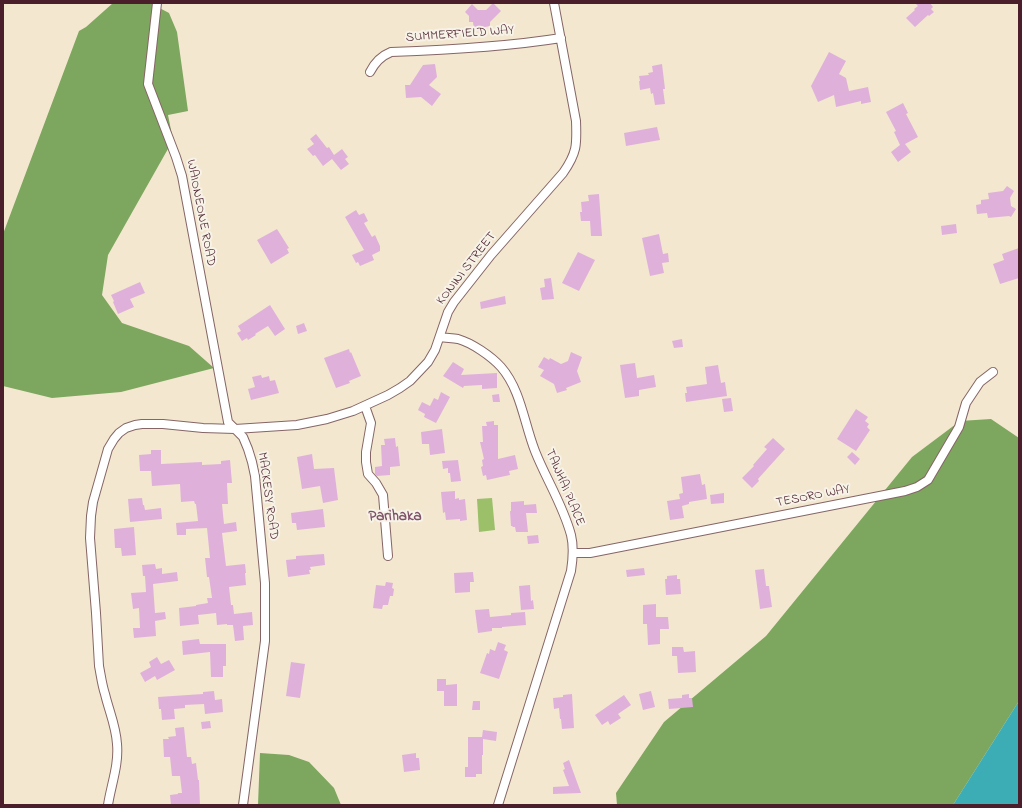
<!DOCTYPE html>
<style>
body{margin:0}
#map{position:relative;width:1022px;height:808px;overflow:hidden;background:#f3e7d0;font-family:"Indie Flower",sans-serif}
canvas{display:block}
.frame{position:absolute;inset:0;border:4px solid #4a1f2b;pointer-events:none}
</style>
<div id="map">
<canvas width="1022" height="808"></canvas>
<div class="frame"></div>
</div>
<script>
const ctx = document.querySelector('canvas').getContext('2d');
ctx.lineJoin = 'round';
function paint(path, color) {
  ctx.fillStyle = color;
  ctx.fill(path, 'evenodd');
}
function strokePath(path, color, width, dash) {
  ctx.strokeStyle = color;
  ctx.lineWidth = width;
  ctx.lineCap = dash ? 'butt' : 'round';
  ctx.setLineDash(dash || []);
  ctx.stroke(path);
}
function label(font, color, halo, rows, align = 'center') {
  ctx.font = font + ' "Indie Flower",sans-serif';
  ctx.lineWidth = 4;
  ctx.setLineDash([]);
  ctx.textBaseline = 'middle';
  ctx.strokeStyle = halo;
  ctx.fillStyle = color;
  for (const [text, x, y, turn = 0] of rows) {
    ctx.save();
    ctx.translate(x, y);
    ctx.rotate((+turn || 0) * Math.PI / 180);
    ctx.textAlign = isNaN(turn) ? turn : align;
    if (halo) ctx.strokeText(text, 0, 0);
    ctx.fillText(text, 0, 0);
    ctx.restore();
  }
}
const green = new Path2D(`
 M492,498L495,530L479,532L477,499Z`);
const forest = new Path2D(`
 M113,3H150L169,13L177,32L188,111L168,115L173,140L108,255L102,295L122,323L189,346L214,368L121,392L52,398L3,386V234L79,31L86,27Z
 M991,419L1019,438V701L953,805H617L616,793L664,722L766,636L912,457L960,421Z
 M260,753L289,755L309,762L334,788L341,805H258Z`);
const water = new Path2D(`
 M1019,701V805H953Z`);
const building = new Path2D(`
 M493,3L501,11L490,22V26L485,27V31H474L473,22H469V16L465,12L472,4L478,10H486Z
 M915,3H930L933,7L931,9L934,12L929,16L928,15L915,27L906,18L915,10L914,9L918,6Z
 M829,52L846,61L839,74L846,78L849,91L868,87L871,102L861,104V101L836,107L834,95L818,102L811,86Z
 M435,64L437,77L429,85L441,94L432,106L421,97L406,98L405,85H410L423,65Z
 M662,64L665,89H663L665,104L655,105L653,93L651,94L650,88L640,90L639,81H640L639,76L649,75L648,73L653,72L652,66Z
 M903,103L908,113L906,114L918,137L905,144L911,152L898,162L891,152L900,145L894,132L896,131L886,112Z
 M657,127L660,140L626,146L624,133Z
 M316,134L327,148L329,147L334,155L342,149L348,157L345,159L349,164L341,170L332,159L323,166L315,155L313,156L307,149L314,144L310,139Z
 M1007,186L1014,191L1010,198L1011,206L1016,209L1011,217L1009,216L988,218L987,213L977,214L976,205L981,204V200L989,199L988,193L1003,191Z
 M599,194L602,236H591L590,221H581L580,212H582L581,202L589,201L588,195Z
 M356,210L359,215L364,213L368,221L364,223L372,237L375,235L380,246V251L372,255L374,260L360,266L358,262L356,263L352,255L364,250L345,217Z
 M956,224L957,233L942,235L941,226Z
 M277,229L289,248L287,249L289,253L271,264L257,240Z
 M659,234L663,254L668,253L669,262L662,263L664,273L650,276L642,238Z
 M1019,248V278L1000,284L993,264L1004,260L1002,254Z
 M578,252L595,260L579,291L562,283Z
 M551,278L554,299L542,300L540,288L545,287L544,279Z
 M140,282L145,293L130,299L134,307L118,314L113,302L114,301L111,295Z
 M505,296L506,304L481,309L480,302Z
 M270,305L285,329L275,336L268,326L255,334L256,335L248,340L247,338L242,341L237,333L241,331L238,326Z
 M304,323L307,331L298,334L296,326Z
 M682,339L683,347L674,348L672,341Z
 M349,349L350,353L351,352L361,376L349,381L350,383L336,388L324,358Z
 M571,352L582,357L577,371L581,382L566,388L567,390L557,393L554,384L540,376L544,370L538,367L544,357L549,360L550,358L561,364L568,361Z
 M453,362L464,369L461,375L497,373V388L482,389V385L464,386L463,388L443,376Z
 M635,363L637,378L654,375L656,387L639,390V396L625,398L620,365Z
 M718,365L721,383L725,382L727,396L686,402L685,393H687L686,387L707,384L705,367Z
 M261,375L262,378L269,376L270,381L275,380L279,393L251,400L248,389L255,387L252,377Z
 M441,392L450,397L436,423L424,417L425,414L418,410L422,402L430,406L434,398L438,400Z
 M499,394L500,402H493L492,395Z
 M731,398L733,411L724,412L722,399Z
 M856,409L868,417L865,421L869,424L867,427L870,430L856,451L837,439Z
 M494,421V425H498V459L515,455L518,469L509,471L510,475L487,480L486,475L483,476L481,467L483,466L482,460L484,459L480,442H483L482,426H487L486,422Z
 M442,429L445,453L430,455L429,444H422L421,432Z
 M395,438L396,447L398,446L400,466L390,467V475L377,476L375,474V467L382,466L381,445H385L384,439Z
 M773,438L785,449L758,479L759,481L752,488L742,478L754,466L753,465L767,449L764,447Z
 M151,450H161V464L202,462V465L221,464V461L230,460L232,483H227L228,504H222L224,524L236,522L237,531L222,533L226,566L245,564L246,573H245L246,585L229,587L231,605H233L234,614L252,612L253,625L243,626L244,640L235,641L233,625H227V624L217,625L216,613L198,615L199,624L180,626L179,608L196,606V605L208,603L207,598H212L209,577H207L205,558H210L207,528L186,529V535H177L176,523L198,521L196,504H195L194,501L181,502L180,484L152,486L151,471H140L139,455L151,454Z
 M852,452L860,459L855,465L847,457Z
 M312,454L314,469L334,468L338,500L323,503L320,486L302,489L297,457Z
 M458,460L461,481L451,482L450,473H448V468L443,469L442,461Z
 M700,474L702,485L705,484L707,499L689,502V504L682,506L684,518L670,520L667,501L680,499L679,494L683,493L681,477Z
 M455,491V499L459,498V500L465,499L467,520L460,521V519L446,520L445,512L443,513L441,492Z
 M724,493V503L711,504L710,495Z
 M142,498L143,505H144L145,510L161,508L162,519L130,522L128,499Z
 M524,501V505L536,504L537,513H526L528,532H516L515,527H513L512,526H511L510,511H511V502Z
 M323,509L325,527L297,530L296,523H292L291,513Z
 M134,527L136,555L122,556L121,548H115L114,529Z
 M538,535L539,543L528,544L527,536Z
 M324,554L325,565L310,567L311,570H309L310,574L288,577L286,560L296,559V556Z
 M155,564L156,569L162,568V574L177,572L178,581L153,584L155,613L165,612L166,619L155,621L156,636L134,638L133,628H140L139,608L133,609L131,593L146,592L145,576H143L142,565Z
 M644,568L645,575L627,577L626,570Z
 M764,569L766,586H769L772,607L760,609L755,570Z
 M473,572L474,582H470V592L455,593L454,573Z
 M677,575V579H680L681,594L666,595L665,579H667V576Z
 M386,582L393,583L392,588L394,589L393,596H390L388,605H383L382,609L373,608L376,585L385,586Z
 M530,585L531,601L533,600L534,609L521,610L519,586Z
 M656,604V617H668L669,629H660V644L648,645L647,624H643V605Z
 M489,609L490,617L511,615V613L525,612L526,625L502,627V628H492V631L478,633L475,610Z
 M199,639L200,644H226V666H223V677H211L210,652L183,655L182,641Z
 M498,642L506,645L504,650L508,652L499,679L480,673L487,653L489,654L490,649L495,651Z
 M672,647H683L684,652L695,651L696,672L678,673L677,656H672Z
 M157,657L161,664L169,660L175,670L157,680L155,676L145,682L140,673L151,667L149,662Z
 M291,662L305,664L300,698L286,696Z
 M437,679H446V685L457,684V706H444V691H437Z
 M214,691L215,700L222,699L223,712L205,714L204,704L185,705V708L174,709L175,719L162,720L161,709H159L158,697L203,694V692Z
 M651,691L655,707L643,710L639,694Z
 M572,694L574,728L562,729L561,719H560L559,708L554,709L553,698L563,697V695Z
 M689,694V698H692L693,707L669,709L668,699L682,698V695Z
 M624,695L631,705L618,714L621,718L610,725L608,721L602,725L595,715Z
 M473,701H480V710H472Z
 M210,721L211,728L202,729L201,722Z
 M184,727L187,757H191L192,764L196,763L198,780H199L200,805H171L170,795L178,794V793H182L180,776H172L170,757H164L163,739H169L168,737L176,736L175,728Z
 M483,730L497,732L496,741L483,739V755H482V774H476V777H465V767H468V737H482Z
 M416,753V758H419L420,770L404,772L402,755Z
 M569,760L581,793L553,794V787L569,786L563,770L565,769L563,763Z`);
const street = new Path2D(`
 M157,3L148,84L176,157L182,176L228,422L243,437L248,449L252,462L255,476L265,583V641L243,805
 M370,72C375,62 381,56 391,52C448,50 505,47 561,38
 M440,337C446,338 452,338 458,339C472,343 491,356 501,367C521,390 524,423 535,451C546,479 563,505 571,535C574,547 573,558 571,571L498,805
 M365,406L371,423L366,452V462L368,474L376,483L383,495L388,556
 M574,553H590L905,491L917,487L928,480L959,427L966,403L980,382L993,372
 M108,805C111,785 119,765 117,744C116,726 109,711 105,694C102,685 101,676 99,666L96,613L90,538L91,516L93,502L108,449L114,439L119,433L126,428L135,425L142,424H163L203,428L235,429L297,425L327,419L353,411L388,395L400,388L410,381L428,362L435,350L448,312L454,302L491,255L563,173C577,153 577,145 576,121L554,3`);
const streetNames = [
 ["SUMMERFIELD WAY",460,35,-4],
 ["WAIONEONE ROAD",200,213,79],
 ["KONINI STREET",467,269,-52],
 ["TAWHAI PLACE",564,488,67],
 ["MACKESY ROAD",267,496,82],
 ["TESORO WAY",813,497,-11]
];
const quarterNames = [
 ["Parihaka",395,518]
];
paint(green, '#9cc06a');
paint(forest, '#7da65e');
paint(water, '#3cadb5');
paint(building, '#dfb1da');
strokePath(street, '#856565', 10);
strokePath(street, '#fff', 8);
label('13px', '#4a1f2b', '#f7f3e8', streetNames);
label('bold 15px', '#7e5268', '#f7f3e8', quarterNames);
</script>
